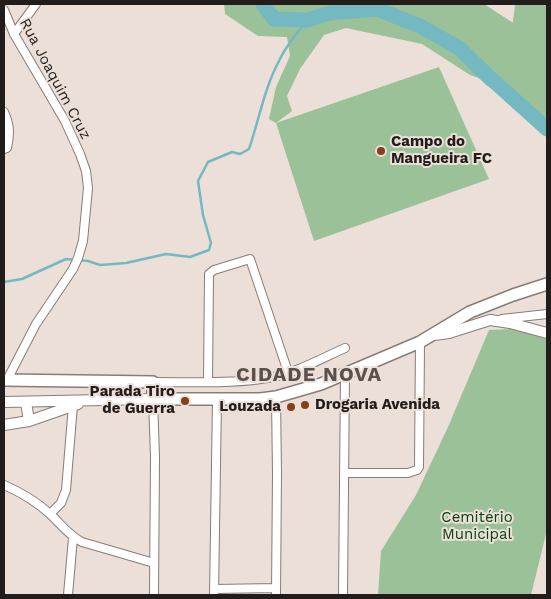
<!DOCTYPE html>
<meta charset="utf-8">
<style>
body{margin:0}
#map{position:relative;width:551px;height:599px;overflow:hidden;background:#ebdfd8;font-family:"Work Sans",sans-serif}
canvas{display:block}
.frame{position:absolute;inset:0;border:5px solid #221d1b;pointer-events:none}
</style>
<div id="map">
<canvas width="551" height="599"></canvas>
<div class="frame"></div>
</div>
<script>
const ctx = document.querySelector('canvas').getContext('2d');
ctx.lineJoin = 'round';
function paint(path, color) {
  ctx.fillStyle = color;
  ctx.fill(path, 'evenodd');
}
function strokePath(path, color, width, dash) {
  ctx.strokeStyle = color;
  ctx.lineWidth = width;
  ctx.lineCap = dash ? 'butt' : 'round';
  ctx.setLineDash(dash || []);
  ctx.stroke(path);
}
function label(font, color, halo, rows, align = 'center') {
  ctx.font = font + ' "Work Sans",sans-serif';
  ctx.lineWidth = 4;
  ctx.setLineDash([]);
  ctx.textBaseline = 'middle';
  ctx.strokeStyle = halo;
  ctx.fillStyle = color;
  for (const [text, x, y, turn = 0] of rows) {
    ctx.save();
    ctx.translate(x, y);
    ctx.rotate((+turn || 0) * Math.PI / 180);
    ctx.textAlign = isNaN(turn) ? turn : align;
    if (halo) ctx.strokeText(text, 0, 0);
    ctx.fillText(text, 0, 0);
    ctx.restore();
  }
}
const green = new Path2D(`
 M515,4H547V130L492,80C506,56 513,31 515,4Z
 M439,67L489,179L314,241L276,123Z
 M512,329L547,339V530L531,595H378L381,551L416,495L448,427L489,330Z`);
const forest = new Path2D(`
 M224,4H484L524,30L505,71L547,106V137L485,80L470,75L422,44L346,28L324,35L300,69L287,96L292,111L276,123L269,119L276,87L290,56L287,37L258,36L225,14Z`);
const stream = new Path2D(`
 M4,282L22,279L66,259L88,261L100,265L126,263L166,254L190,257L209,250L211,243L203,215L198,181L208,162L232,152L240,154L249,149C259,120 264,89 279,61C286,46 297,33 308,20`);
const river = new Path2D(`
 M263,4L274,19L308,20L329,13L377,9L420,26L459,48L492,80L477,66L547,129`);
const minor = new Path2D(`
 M4,10L14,34L65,121L80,154L86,171L88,188L83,241L78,258L73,269L36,324L7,380
 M14,34L36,4
 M4,112C10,125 10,134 7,148L4,149
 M502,319L547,314
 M208,381L209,274L214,270L250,259L288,372
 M153,382C188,382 226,384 261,379C291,376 318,360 345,348
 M153,399L155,457L154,595
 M345,473H408L417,470L419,467L420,342
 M4,485C20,492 37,502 50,514C61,524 68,535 82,542L154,563
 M50,514L61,503L66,490L73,405
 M214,589L276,588
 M68,595L73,538
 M214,595L217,400
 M276,595L277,474L276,397
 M343,595L345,374`);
const tertiary = new Path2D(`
 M434,335L449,333L490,320L510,323L547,333
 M4,402L153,399
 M29,421L78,404
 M4,425L29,421L26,402`);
const secondary = new Path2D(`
 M4,380L153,382V399H260L276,397L321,384L420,342L470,312L513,295L547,284`);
const markers = [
 [381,151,5,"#853f1a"],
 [185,401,5,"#853f1a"],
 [305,405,5,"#853f1a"],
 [291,407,5,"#853f1a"]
];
const streetNames = [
 ["Rua Joaquim Cruz",55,79,62]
];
const poiNames = [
 ["Campo do",391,142],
 ["Mangueira FC",391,159],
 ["Parada Tiro",175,392,"right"],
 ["de Guerra",175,409,"right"],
 ["Drogaria Avenida",315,405],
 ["Louzada",281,407,"right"]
];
const parkNames = [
 ["Cemitério",477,518],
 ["Municipal",477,535]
];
const districtNames = [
 ["CIDADE NOVA",309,375]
];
paint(green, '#9bc199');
paint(forest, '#9ac198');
strokePath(stream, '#74b9c2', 2.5);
strokePath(river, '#74b9c2', 15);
strokePath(minor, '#887c77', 10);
strokePath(tertiary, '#887c77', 12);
strokePath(secondary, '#887c77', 14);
strokePath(minor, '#fff', 8);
strokePath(tertiary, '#fff', 10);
strokePath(secondary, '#fff', 11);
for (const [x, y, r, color] of markers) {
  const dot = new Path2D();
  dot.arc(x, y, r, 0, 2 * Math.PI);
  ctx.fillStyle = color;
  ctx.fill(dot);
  strokePath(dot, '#ebdfd8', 2);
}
label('15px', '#221d1b', '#ebdfd8', streetNames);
label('bold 15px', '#221d1b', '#ebdfd8', poiNames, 'left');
label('15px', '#08420c', '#ebdfd8', parkNames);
ctx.letterSpacing = '1px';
label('bold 20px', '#5b504b', '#ebdfd8', districtNames);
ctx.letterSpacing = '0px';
</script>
